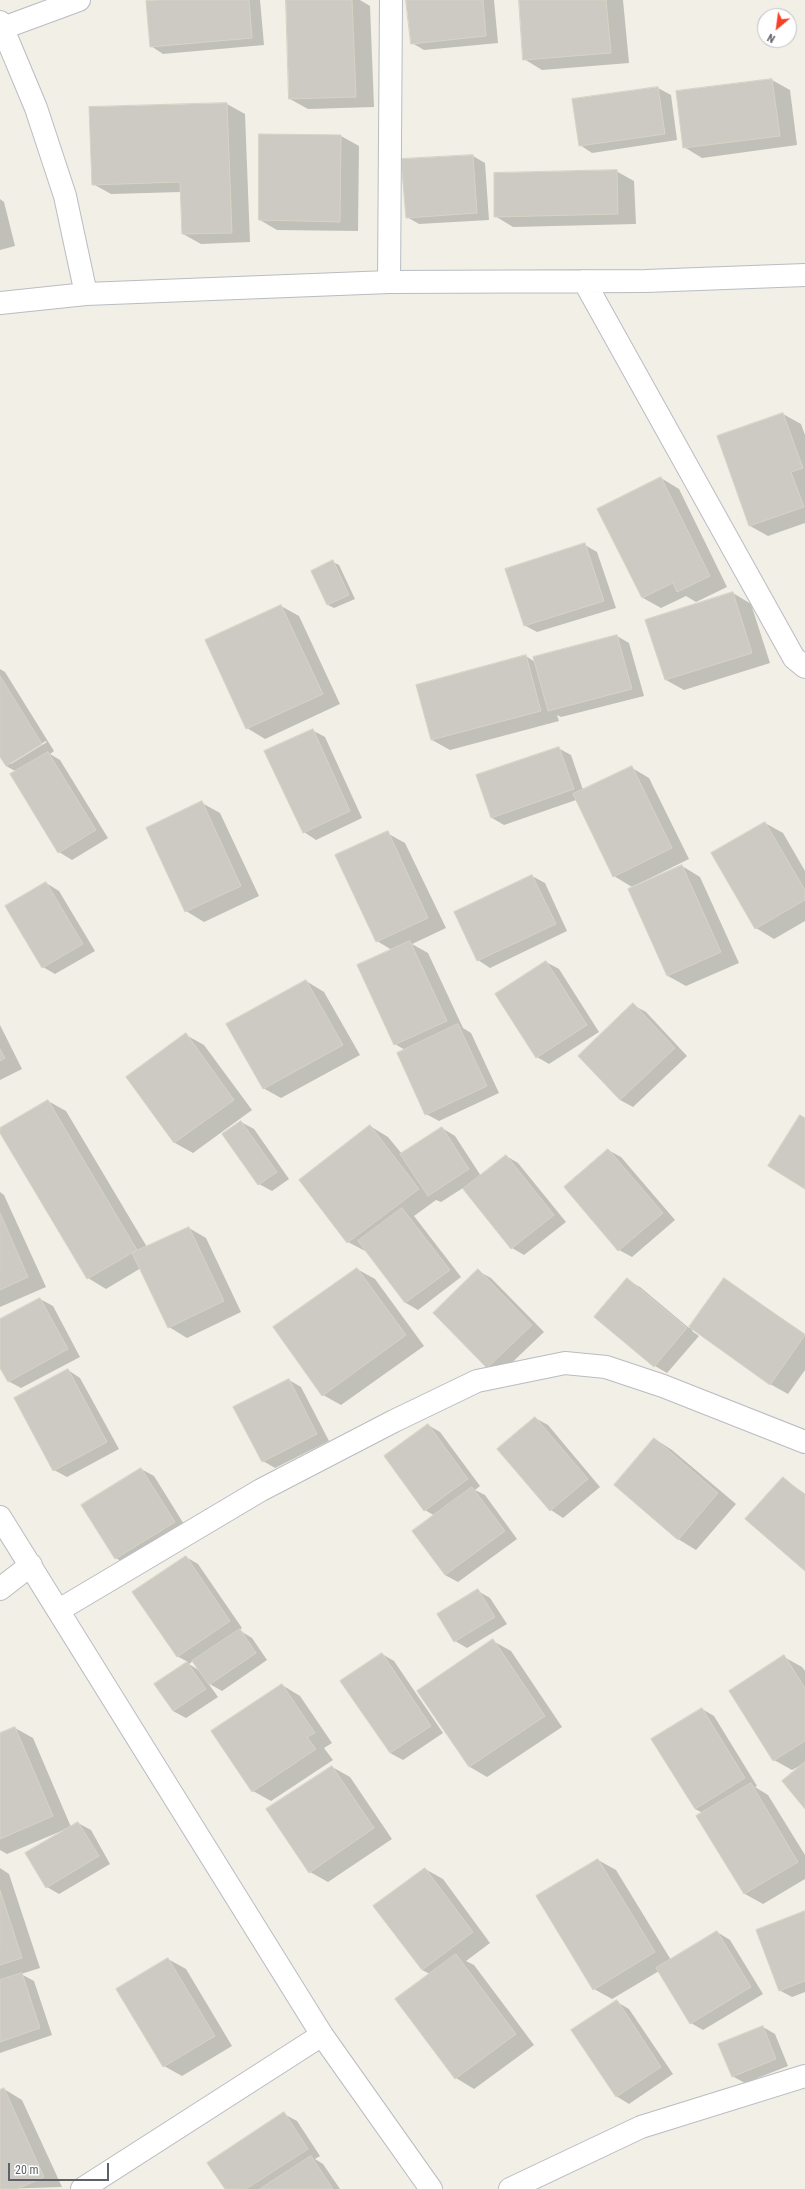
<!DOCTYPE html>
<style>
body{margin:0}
#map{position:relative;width:805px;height:2189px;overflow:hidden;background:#f1efe6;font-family:"Roboto Condensed",sans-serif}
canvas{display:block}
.north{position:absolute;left:757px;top:8px;width:40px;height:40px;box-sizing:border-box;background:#fff;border:1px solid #bfc0c3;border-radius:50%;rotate:209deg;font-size:11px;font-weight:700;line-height:16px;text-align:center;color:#5e6268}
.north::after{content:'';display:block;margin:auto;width:14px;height:18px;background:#f74126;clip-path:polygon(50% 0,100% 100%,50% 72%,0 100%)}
.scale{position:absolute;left:8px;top:2163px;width:101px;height:18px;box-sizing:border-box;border:2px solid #5e6268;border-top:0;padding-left:5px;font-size:12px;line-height:14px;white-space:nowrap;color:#5e6268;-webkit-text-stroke:3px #fff;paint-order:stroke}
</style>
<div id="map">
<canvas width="805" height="2189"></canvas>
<div class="north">N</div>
<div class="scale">20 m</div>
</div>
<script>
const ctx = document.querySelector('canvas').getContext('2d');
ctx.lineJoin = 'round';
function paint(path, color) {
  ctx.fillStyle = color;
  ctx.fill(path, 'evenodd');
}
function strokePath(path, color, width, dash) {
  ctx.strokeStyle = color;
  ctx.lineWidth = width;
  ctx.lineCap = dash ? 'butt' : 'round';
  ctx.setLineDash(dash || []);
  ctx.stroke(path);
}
const shadow = new Path2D(`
 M168,0H260L264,45L163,54L151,46Z
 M287,0H360L370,6L374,107L308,109L290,99Z
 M407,0H494L498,43L424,50L412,43Z
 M520,0H623L629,63L542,70L524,59Z
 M772,80L790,90L797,145L702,158L684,147Z
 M658,88L671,95L677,140L592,153L580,145L573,100Z
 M227,104L245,114L250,242L201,244L183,234L181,192L111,194L93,184L90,108Z
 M341,136L359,146L358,231L277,230L260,220Z
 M473,156L485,163L489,220L419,224L407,217Z
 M616,171L634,181L636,224L513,227L495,216Z
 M0,199L4,202L15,246L0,250Z
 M783,414L801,424L805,435V523L768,536L750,526Z
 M661,478L679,489L727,587L696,602L686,596L661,608L643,598Z
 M585,545L597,552L616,608L537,632L524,625Z
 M333,562L339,565L355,599L334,608L328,605Z
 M733,593L751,604L770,663L684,690L666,680Z
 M281,606L299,616L340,704L265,739L247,728Z
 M617,636L629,643L644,696L561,717L557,715L559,721L450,750L432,740L526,656L535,662Z
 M0,669L5,672L54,751L50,754L60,760L108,838L72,860L59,852L11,775L17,772L6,766L0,755ZM46,741L47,742L11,764V762Z
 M312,730L325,737L362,818L316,840L304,832Z
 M558,748L571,755L583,790L632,768L649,778L689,859L632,887L614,876L576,800L504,825L492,818Z
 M202,803L220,813L259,896L204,922L186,911Z
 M765,823L783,833L805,871V921L774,939L756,928Z
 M387,833L405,843L446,928L412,944L428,953L463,1028L471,1033L499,1093L439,1121L426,1114L405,1050L395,1044L358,966L392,950L377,941Z
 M682,866L700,877L739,963L686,986L668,976Z
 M532,876L545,883L567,931L490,968L478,960Z
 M46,883L59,891L95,951L55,974L43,967Z
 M546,962L559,969L599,1032L549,1064L537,1057Z
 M306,981L324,992L360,1055L281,1098L263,1088Z
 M633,1005L646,1012L687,1056L633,1107L620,1100Z
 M0,1025L22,1069L0,1080Z
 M186,1035L204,1045L252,1110L193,1153L175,1143L127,1078Z
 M48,1101L66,1111L147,1247L189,1228L206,1238L241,1312L187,1338L169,1327L141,1268L106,1289L88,1278L0,1131Z
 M241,1122L254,1129L289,1179L272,1191L259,1184Z
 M370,1126L388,1137L402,1154L442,1128L455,1136L481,1176L506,1156L518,1163L566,1222L524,1255L512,1248L463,1188L441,1202L436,1200L414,1216L461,1277L418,1310L406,1303L367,1252L348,1242Z
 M608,1150L621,1157L675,1220L632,1257L619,1250Z
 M0,1192L4,1195L46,1287L0,1307Z
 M357,1269L375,1279L424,1346L341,1405L323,1395Z
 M478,1271L491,1278L544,1332L500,1374L488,1367Z
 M724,1279L805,1334V1370L788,1394L770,1384L693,1329L692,1331L699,1336L667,1373L655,1366L596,1317L627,1280L640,1287L689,1328Z
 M40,1299L53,1306L80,1357L21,1388L8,1381L0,1366V1320Z
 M68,1370L80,1378L119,1449L67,1477L54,1470Z
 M289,1380L301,1387L329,1441L275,1468L263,1461Z
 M535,1418L548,1425L600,1487L563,1518L551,1510L499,1449Z
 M428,1425L440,1432L480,1486L475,1490L485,1495L517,1539L458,1582L445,1575L435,1516L425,1510Z
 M655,1439L672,1450L736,1504L696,1550L678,1539Z
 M141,1469L154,1476L187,1529L128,1566L116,1558L83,1506Z
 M783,1478L805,1494V1570Z
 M186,1557L198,1564L242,1628L239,1630L252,1638L267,1660L222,1691L208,1683L218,1697L186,1718L173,1711L155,1684L188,1662L177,1656ZM193,1661L200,1671L189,1664Z
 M478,1591L490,1598L507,1624L467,1648L455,1641Z
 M493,1641L511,1651L562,1727L487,1777L470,1767Z
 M382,1654L394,1661L443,1733L403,1760L390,1753Z
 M784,1657L802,1667L805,1671V1763L792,1770L774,1760Z
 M282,1685L300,1696L332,1743L324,1748L333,1760L271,1801L253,1791Z
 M702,1709L714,1716L757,1786L755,1787L768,1795L805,1855V1879L763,1904L745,1894L698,1816L703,1813L695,1809Z
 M15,1728L33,1738L71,1827L78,1823L91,1830L110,1864L59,1894L47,1887L66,1829L7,1854L0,1850V1734Z
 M332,1767L350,1777L392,1839L328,1882L310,1872Z
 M598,1860L616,1870L671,1960L717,1932L730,1940L763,1994L703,2030L691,2023L659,1971L612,1999L594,1989Z
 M0,1868L9,1874L40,1968L21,1974L34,1981L52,2035L0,2053Z
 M425,1869L443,1879L490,1943L466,1961L474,1965L534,2045L474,2089L456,2078L397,1999L430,1974L422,1970Z
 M805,1912V1992L792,1997L779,1990Z
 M168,1959L186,1969L232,2046L182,2076L164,2066Z
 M617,2002L629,2009L673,2074L629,2104L616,2096Z
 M763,2027L775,2034L788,2066L745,2083L732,2076Z
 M4,2089L22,2100L62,2187L0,2189V2091Z
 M284,2114L297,2121L320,2156L315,2159L323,2164L340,2189H226Z`);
const building = new Path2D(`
 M157,0H249L252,38L150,47L146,1Z
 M286,0H352L356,97L289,99Z
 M406,0H483L486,36L411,44Z
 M519,0H606L611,53L523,60Z
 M772,79L780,136L683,148L676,91Z
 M658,87L665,134L579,146L572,99Z
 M227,103L232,233L182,234L180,182L92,185L89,107Z
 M259,134L341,135L340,222L259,220Z
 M473,155L477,213L406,218L401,159Z
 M617,170L618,214L494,217V173Z
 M783,413L803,468L791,472L804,507L749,526L717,436Z
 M661,477L710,576L677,592L673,583L642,598L597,509Z
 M585,543L604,601L524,626L505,569Z
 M333,560L349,595L327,605L311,571Z
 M733,592L752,653L665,680L645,620Z
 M281,605L323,694L246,729L205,640Z
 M617,635L632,689L548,711L533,657Z
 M526,655L541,711L431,740L416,685Z
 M0,676L42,744L6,766L0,757Z
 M313,729L350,811L303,833L264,751Z
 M559,747L574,789L491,818L476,775Z
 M48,752L96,830L58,853L10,774Z
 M632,766L672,848L613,877L573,794Z
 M202,801L241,886L185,912L146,828Z
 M765,822L805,890V900L755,929L711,853Z
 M388,831L428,918L376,942L335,855Z
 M682,865L721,952L667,976L628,889Z
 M532,875L556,924L477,961L454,912Z
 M46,882L83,944L42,968L5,906Z
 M410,941L447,1021L394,1045L357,965Z
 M546,961L587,1025L536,1058L495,994Z
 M306,980L343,1045L263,1089L226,1024Z
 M633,1003L675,1048L620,1100L578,1056Z
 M458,1024L487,1086L425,1115L397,1053Z
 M186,1033L234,1100L174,1143L126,1077Z
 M0,1049L5,1058L0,1061Z
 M48,1100L137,1250L87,1279L0,1133V1128Z
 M800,1115L805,1118V1189L768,1166Z
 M241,1121L277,1172L258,1185L222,1134Z
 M370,1125L419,1189L347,1243L299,1180Z
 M442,1127L469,1169L428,1196L400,1154Z
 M608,1149L663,1213L618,1251L564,1187Z
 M506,1155L554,1215L511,1249L463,1189Z
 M402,1208L450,1270L405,1303L358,1241Z
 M0,1213L28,1277L0,1290Z
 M189,1227L224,1301L168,1328L132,1253Z
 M357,1268L406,1335L322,1396L273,1327Z
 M478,1269L532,1325L487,1368L433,1313Z
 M627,1278L687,1328L654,1367L594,1317Z
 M724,1278L805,1335L770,1385L689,1327Z
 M40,1298L68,1349L8,1382L0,1368V1319Z
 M68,1369L107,1442L53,1471L14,1398Z
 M289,1379L317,1434L262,1462L233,1407Z
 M535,1417L588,1479L550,1511L497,1449Z
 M428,1424L468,1479L424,1511L384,1456Z
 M654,1438L718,1493L678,1540L614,1485Z
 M141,1468L175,1522L115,1559L81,1505Z
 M783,1477L805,1496V1571L745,1519Z
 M472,1487L505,1531L445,1575L412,1531Z
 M186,1556L230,1621L177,1657L132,1592Z
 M478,1589L495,1617L454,1642L437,1614Z
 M240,1629L256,1653L209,1685L192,1661Z
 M493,1639L545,1716L469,1767L417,1691Z
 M382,1653L431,1726L390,1753L340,1681Z
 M784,1655L805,1688V1741L773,1761L729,1691Z
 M187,1662L206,1689L173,1711L154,1684Z
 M282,1684L315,1733L307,1737L316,1749L252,1792L211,1731Z
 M702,1708L745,1778L695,1809L651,1739Z
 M15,1727L53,1816L0,1839V1733Z
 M805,1762V1809L782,1781Z
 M332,1766L374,1828L309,1873L266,1809Z
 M751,1783L798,1862L744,1894L696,1816Z
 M78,1822L99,1856L46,1888L25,1853Z
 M598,1859L655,1952L593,1990L536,1896Z
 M425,1868L473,1932L422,1970L373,1906Z
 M0,1890L22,1958L0,1965Z
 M805,1911V1981L779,1991L756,1930Z
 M717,1931L751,1987L690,2024L656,1968Z
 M456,1954L516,2034L455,2079L395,1999Z
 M168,1958L215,2036L163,2067L116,1989Z
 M22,1973L40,2028L0,2042V1980Z
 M617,2000L661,2067L616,2097L571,2030Z
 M763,2026L776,2059L732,2077L718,2044Z
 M4,2088L44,2177L17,2189H0V2090Z
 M284,2112L308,2149L246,2189H225L207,2163Z
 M311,2156L333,2189H260Z`);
const minor = new Path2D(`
 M0,22L36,108L65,196L86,294
 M3,28L79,0
 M584,281L794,658L805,667
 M389,282L391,0
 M0,303L86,294L389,282L646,281L805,275
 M0,1517L322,2035L431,2189
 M0,1589L31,1565
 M59,1610L261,1490L394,1421L477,1381L565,1363L606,1367L663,1386L805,1442
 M82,2189L322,2035
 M510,2189L641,2127L805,2076`);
paint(shadow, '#0003');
paint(building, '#cccac3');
strokePath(building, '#d7d2c4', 1);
strokePath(minor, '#b9bcc1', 24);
strokePath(minor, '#fff', 22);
</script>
